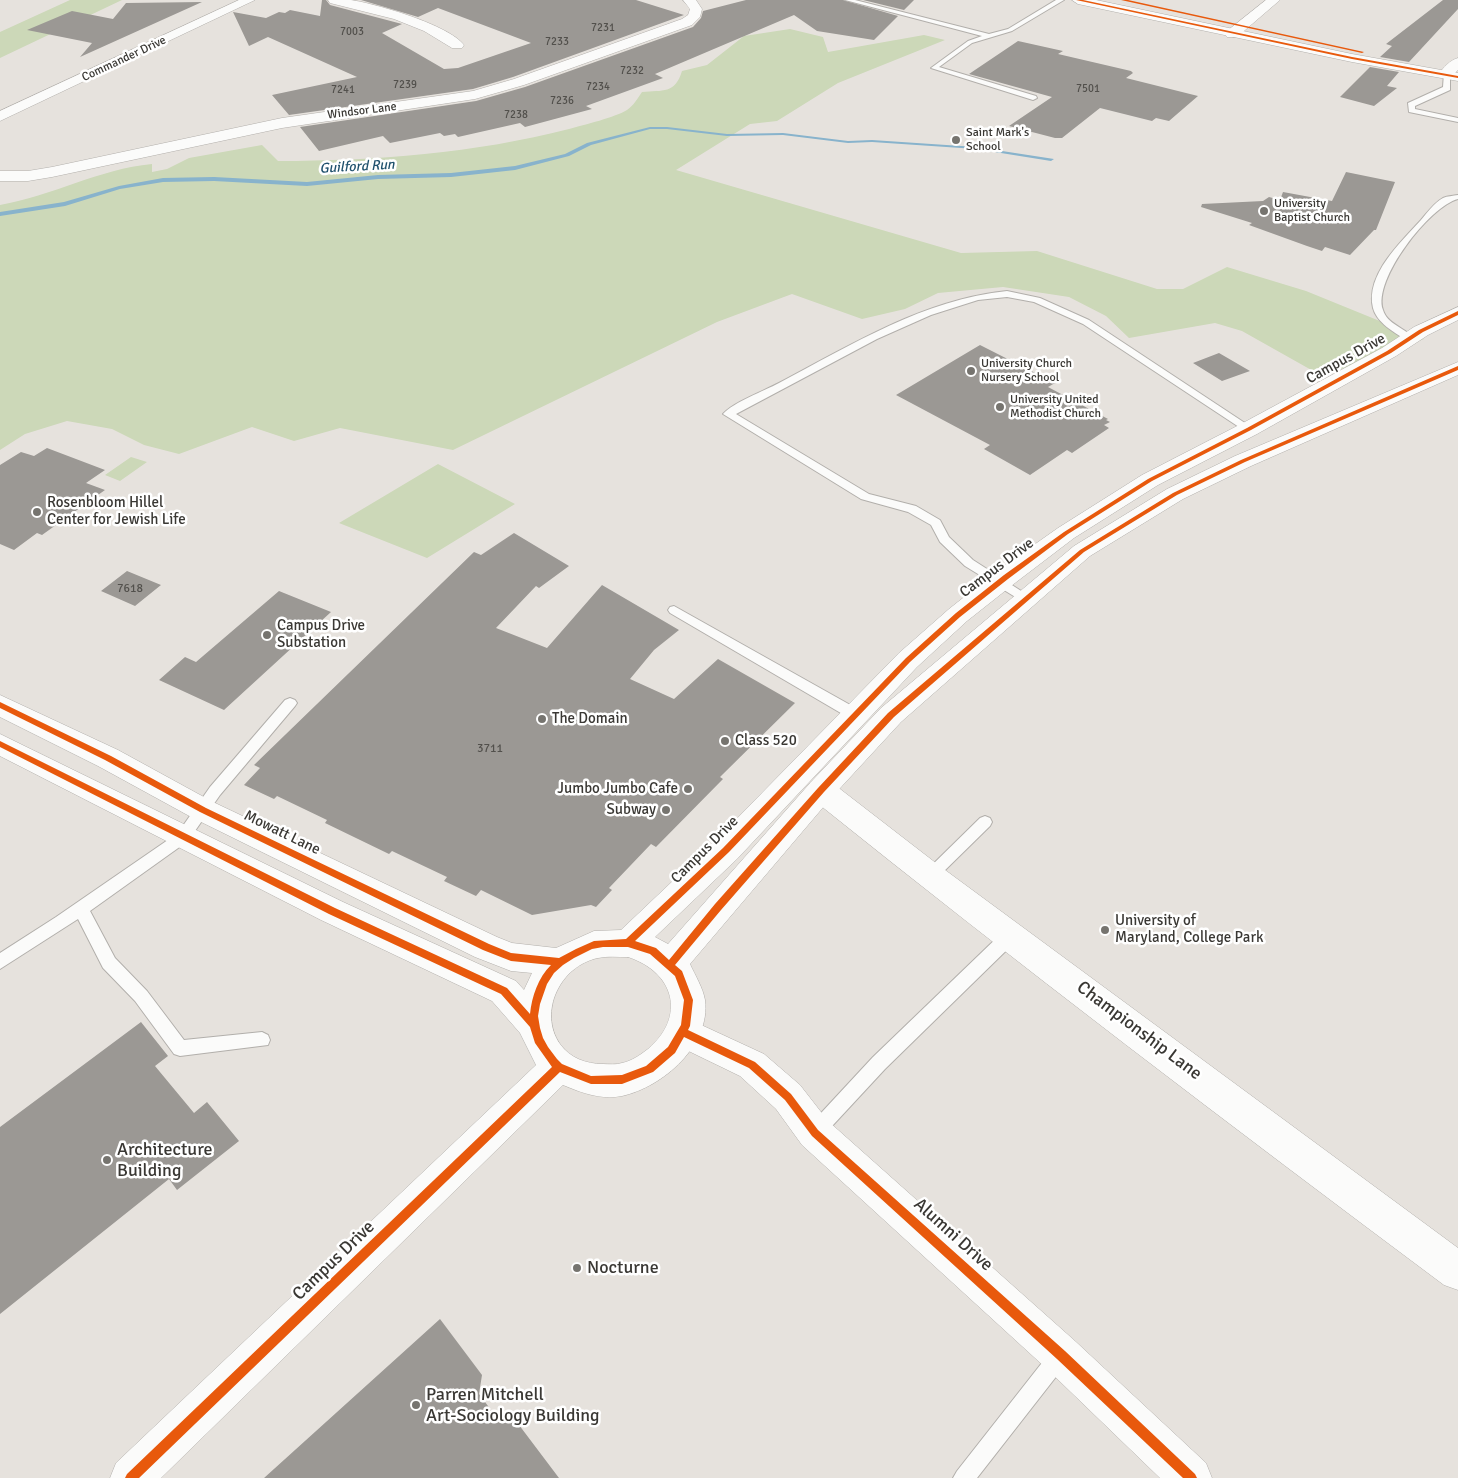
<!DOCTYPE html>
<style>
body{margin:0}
canvas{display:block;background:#e6e2dd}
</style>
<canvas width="1458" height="1478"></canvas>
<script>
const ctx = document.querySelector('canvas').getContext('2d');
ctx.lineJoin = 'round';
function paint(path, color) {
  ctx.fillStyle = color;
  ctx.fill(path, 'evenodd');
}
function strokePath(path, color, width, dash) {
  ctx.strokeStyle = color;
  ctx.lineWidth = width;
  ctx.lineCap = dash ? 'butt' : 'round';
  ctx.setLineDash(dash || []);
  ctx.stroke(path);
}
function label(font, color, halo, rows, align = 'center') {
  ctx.font = font + ' Signika,sans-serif';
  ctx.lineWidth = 5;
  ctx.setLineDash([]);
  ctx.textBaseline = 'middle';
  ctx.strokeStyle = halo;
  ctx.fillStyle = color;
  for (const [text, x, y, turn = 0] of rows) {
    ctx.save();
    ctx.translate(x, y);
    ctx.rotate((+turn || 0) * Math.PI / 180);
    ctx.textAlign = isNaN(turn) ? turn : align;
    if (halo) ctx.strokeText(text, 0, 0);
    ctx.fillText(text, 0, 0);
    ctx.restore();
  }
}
const green = new Path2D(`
 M70,0H122L0,58V32Z
 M790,29L823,37L828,52L924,35L945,40L838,83L777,121L750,124L676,170L961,253L1037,251L1157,289H1183L1227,267L1306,291L1424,339L1322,376L1242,331L1215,323L1129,338L1106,316L1069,297L1003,287L938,293L905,309L862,319L792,294L717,322L453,450L340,428L294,441L252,427L179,454L144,445L112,429L67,421L25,434L0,450V205C52,196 99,169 152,164V172L167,169L189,158L262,145L278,161C374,161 476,153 569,129C584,125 616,117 627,110C633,106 638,98 642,92C663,90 675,94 682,71L707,65L744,36Z
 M131,457L147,462L120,481L105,475Z
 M438,464L515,504L427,558L339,523Z`);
const stream = new Path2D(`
 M650,127H667L727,134L783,133L848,141L872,140L976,147L1054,159L1051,161L976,149L872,142L848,143L783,135L727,136L667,129H650L591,145L569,156L515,170L451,177L378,179L307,186L214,181L163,182L120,189L65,206L0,216V212L64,202L119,186L163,178L214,177L307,182L378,175L451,173L515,166L565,154L587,143Z`);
const building = new Path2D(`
 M322,0H326L330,5L402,24L382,33L444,69L458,68L531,43L438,8L418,17L361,0H636L684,15L513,77L473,89L289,115L272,95L357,77L268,37L249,46L233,12L266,18L279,12L285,13L290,10L320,16Z
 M746,0H843L898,16L874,40L817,31L794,15L655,74L663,78L586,106L592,109L525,127L520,123L458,137L455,134L444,136L440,133L390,143L383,136L319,151L300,127L476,101L525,87L693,27L701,18L703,11Z
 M863,0H914L904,10Z
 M1443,0H1458V9L1409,62L1380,57L1392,46L1386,44Z
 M202,2L80,57L92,43L27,30L72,11L113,19L126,3Z
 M1018,41L1063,51L1058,54L1131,71L1133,73L1126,78L1198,96L1169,121L1156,118L1152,121L1100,108L1062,138H1055L1009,126L1052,97L969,74Z
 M1370,67L1399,72L1387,86L1397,88L1374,106L1340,97Z
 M1346,172L1395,182L1376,230H1374L1350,255L1325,247L1322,251L1307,246L1249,225L1252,223L1201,207L1202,204L1263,201L1269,197L1280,200L1283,192L1332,201Z
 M980,345L1055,383L1048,387L1108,419L1106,420L1110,422L1104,425L1109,428L1072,453L1067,450L1030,475L984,449L990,445L896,395Z
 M1219,353L1250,371L1222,381L1193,363Z
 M47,448L105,470L86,483L105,490L42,535L37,533L14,550L0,544V465L21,452L34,456Z
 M514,533L569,566L539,588L536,586L496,628L547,648L602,585L679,630L654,650L630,679L674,699L718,659L795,703L720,777L723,779L656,847L651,844L609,888L612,890L596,907L591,905L532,915L481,890L476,896L444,881L447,877L392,851L389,854L325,823L327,820L277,796L274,799L244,785L260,768L254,765L474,552L481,555Z
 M127,571L161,585L135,606L101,591Z
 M279,591L331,612L224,710L159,680L185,657L196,662Z
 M141,1022L168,1056L155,1066L194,1113L207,1102L239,1141L177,1190L169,1179L0,1314V1127Z
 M440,1319L482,1375L479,1394L497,1418L513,1417L559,1478H264Z`);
const service = new Path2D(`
 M845,0H855L989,34L1008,29L1056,0H1064L1012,31L972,43L939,67L1036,96L1037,98L1033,100L931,68L968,41L982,36Z
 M1444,73L1450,74V90L1415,106V109L1458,118V122L1409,112L1408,103L1443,87Z
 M1458,195V199C1430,206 1372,280 1383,310C1387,324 1405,328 1414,338L1406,340C1394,332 1377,323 1373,308C1365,275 1401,242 1421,220C1427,213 1434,203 1443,198C1447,196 1453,196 1458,195Z
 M1007,291L1040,298L1089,320L1254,429L1249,432L1245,431L1083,324L1034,302L1007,297L978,300L931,315L877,339L736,414L869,494L916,506L940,520L949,537L973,560L1029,596L1031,599L1025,603L965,566L940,542L931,525L908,512L861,499L723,414C734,402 764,391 779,383C851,345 925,299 1007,291Z
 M674,606L861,711L863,715L861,719H851L670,613L668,610L670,607Z
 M290,698L295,700L297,703L295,706L220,795L188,841L90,911L115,958L147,991L184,1040L262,1032L268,1035L270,1040L268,1045L180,1056L174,1054L135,1001L103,968L78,919L0,969V953L56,917L178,833L210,787L285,700Z
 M985,816L990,818L992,822L990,826L935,880L930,882L925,880L922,876L925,872L980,818Z
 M1011,928L1017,930L1019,935L1017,940L885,1069L821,1138L815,1141L809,1138L806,1132L809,1126L873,1057L1005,930Z
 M1059,1347L1066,1350L1069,1357L1066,1364L977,1478H953L957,1471L1052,1350Z`);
const minor = new Path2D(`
 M239,0H255L0,121V111Z
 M328,0C335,0 344,0 351,0C377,4 449,25 464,45L462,48H452L424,31L394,19L330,3Z
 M683,0H696L702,9L700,17L692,25L524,85L475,99L282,128L52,177L28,181H0V171H28L52,167L282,118L473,91L514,79L682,19L688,15L690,9Z
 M1266,0H1280L1237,37H1227L1225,34L1227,31Z
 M1458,58V70L1451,77H1441L1439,74C1443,68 1450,60 1458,58Z
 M821,779L831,782L941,867L1458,1248V1290L1444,1285C1231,1126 1019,965 811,798L807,790L811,782Z
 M684,1017L764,1054L800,1085L828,1121L1075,1341L1206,1463L1212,1478H1160L1047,1369L802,1145L776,1109L740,1076L672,1043L667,1032L672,1021Z`);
const tertiary = new Path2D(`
 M1458,307V320L1428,335L1396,356L1257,434L1158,485L1074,538L1015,583L967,621L917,667L737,859L655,937L668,944L811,782L881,708L1074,546L1167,489L1235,456L1458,362V375L1251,466L1183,499L1090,556L901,722L831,798L690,964C695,975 703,988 705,1000C711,1045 663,1087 622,1096C601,1100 582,1093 563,1085L161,1478H110L116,1463L536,1065L520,1033L492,1001L321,920L0,756V734L343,902L516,981L524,990L532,973L511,971L475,957L193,818L98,766L0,717V695L118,750L213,802L497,937L512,943L556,948L594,931L621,930L715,841L899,653L949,609L997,571L1058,528L1142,475L1241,424L1382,348L1414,327ZM628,957C674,972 687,1016 648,1049C640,1055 632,1061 622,1063C616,1065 609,1064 603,1064C586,1064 570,1058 560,1044C538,1012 560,966 598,958C607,956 618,957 628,957Z`);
const secondary = new Path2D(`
 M1072,0H1096L1352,54L1458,73V81L1352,62L1078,4Z`);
const cycleway = new Path2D(`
 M1076,0H1083L1352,57L1458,76V78L1352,59Z
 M1121,0H1128L1364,52L1362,53Z
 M1458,311V315L1423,332L1391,353L1251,430L1152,481L1068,534L1008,579L960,617L910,662L729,852L635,941L656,948L669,960L715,904L818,788L888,713L1080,550L1173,493L1241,460L1458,366V370L1245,462L1177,495L1084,552L894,717L824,792L721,910L675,965L682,971L693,1000L690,1026L688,1030L755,1062L791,1094L818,1130L1065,1351L1195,1474L1197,1478H1183L1057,1359L812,1136L785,1100L749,1068L684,1037L675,1053L653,1072L622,1084H591L560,1072L139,1478H125L127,1474L552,1067L535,1043L530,1027L501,994L329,914L0,747V741L335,908L507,988L530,1014C532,996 538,978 551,965L511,961L483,950L200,812L105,760L0,708V702L111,756L206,808L489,944L511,953L559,958L576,949L594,941L626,939L723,848L906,658L956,613L1004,575L1064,532L1148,479L1247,428L1387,351L1419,330ZM603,947H628L650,954L675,976L684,1000L681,1025L668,1047L646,1066L622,1075L591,1076L562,1064L557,1059L548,1047L543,1038L540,1028L538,1016L540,1004L547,984L554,973L563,965L574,958L592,949Z`);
const markers = [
 [956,140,5,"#76746f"],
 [1264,211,5,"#76746f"],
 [971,371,5,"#76746f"],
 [1000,407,5,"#76746f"],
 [37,512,5,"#76746f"],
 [267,635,5,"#76746f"],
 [542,719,5,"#76746f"],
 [725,741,5,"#76746f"],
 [688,789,5,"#76746f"],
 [666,810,5,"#76746f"],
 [1105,930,5,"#76746f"],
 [107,1160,5,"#76746f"],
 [577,1268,5,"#76746f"],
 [416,1405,5,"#76746f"]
];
const farNumbernames = [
 ["7231",603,28],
 ["7003",352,32],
 ["7233",557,42],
 ["7232",632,71],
 ["7239",405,85],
 ["7234",598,87],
 ["7501",1088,89],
 ["7241",343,90],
 ["7236",562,101],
 ["7238",516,115]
];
const farStreetnames = [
 ["Commander Drive",124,59,-25],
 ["Windsor Lane",362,111,-7]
];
const farPoinames = [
 ["Saint Mark's",966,133],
 ["School",966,147],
 ["University",1274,204],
 ["Baptist Church",1274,218],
 ["University Church",981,364],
 ["Nursery School",981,378],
 ["University United",1010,400],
 ["Methodist Church",1010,414]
];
const numberNames = [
 ["7618",130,589],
 ["3711",490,749]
];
const farWaternames = [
 ["Guilford Run",357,167,-3]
];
const streetNames = [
 ["Campus Drive",1346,359,-29],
 ["Campus Drive",997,568,-37],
 ["Mowatt Lane",282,833,26],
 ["Campus Drive",705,850,-45]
];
const poiNames = [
 ["Rosenbloom Hillel",47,503],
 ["Center for Jewish Life",47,520],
 ["Campus Drive",277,626],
 ["Substation",277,643],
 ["The Domain",552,719],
 ["Class 520",735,741],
 ["Jumbo Jumbo Cafe",678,789,"right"],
 ["Subway",656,810,"right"],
 ["University of",1115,921],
 ["Maryland, College Park",1115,938]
];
const nearStreetnames = [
 ["Championship Lane",1139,1031,37],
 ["Alumni Drive",953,1235,42],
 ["Campus Drive",334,1261,-44]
];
const nearPoinames = [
 ["Architecture",117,1150],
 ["Building",117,1171],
 ["Nocturne",587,1268],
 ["Parren Mitchell",426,1395],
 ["Art-Sociology Building",426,1416]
];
paint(green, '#ccd8b8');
paint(stream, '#88b3cc');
paint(building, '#9b9894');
strokePath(service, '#b2afab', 2);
strokePath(minor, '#b2afab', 1);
strokePath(tertiary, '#b2afab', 1);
strokePath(secondary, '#b2afab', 1);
paint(service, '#fbfbfa');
paint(minor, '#fbfbfa');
paint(tertiary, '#fbfbfa');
paint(secondary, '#fbfbfa');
paint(cycleway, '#e8590c');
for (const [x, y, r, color] of markers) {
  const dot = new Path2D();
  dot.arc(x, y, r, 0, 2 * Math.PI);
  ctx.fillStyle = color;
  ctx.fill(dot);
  strokePath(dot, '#fff', 2);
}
label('11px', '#52504c', null, farNumbernames);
label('12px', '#3a3834', '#fff', farStreetnames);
label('12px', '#3a3834', '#fff', farPoinames, 'left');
label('12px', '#52504c', null, numberNames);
label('italic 14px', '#20516d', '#fff', farWaternames);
label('15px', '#3a3834', '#fff', streetNames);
label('15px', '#3a3834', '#fff', poiNames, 'left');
label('18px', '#3a3834', '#fff', nearStreetnames);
label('18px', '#3a3834', '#fff', nearPoinames, 'left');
</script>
